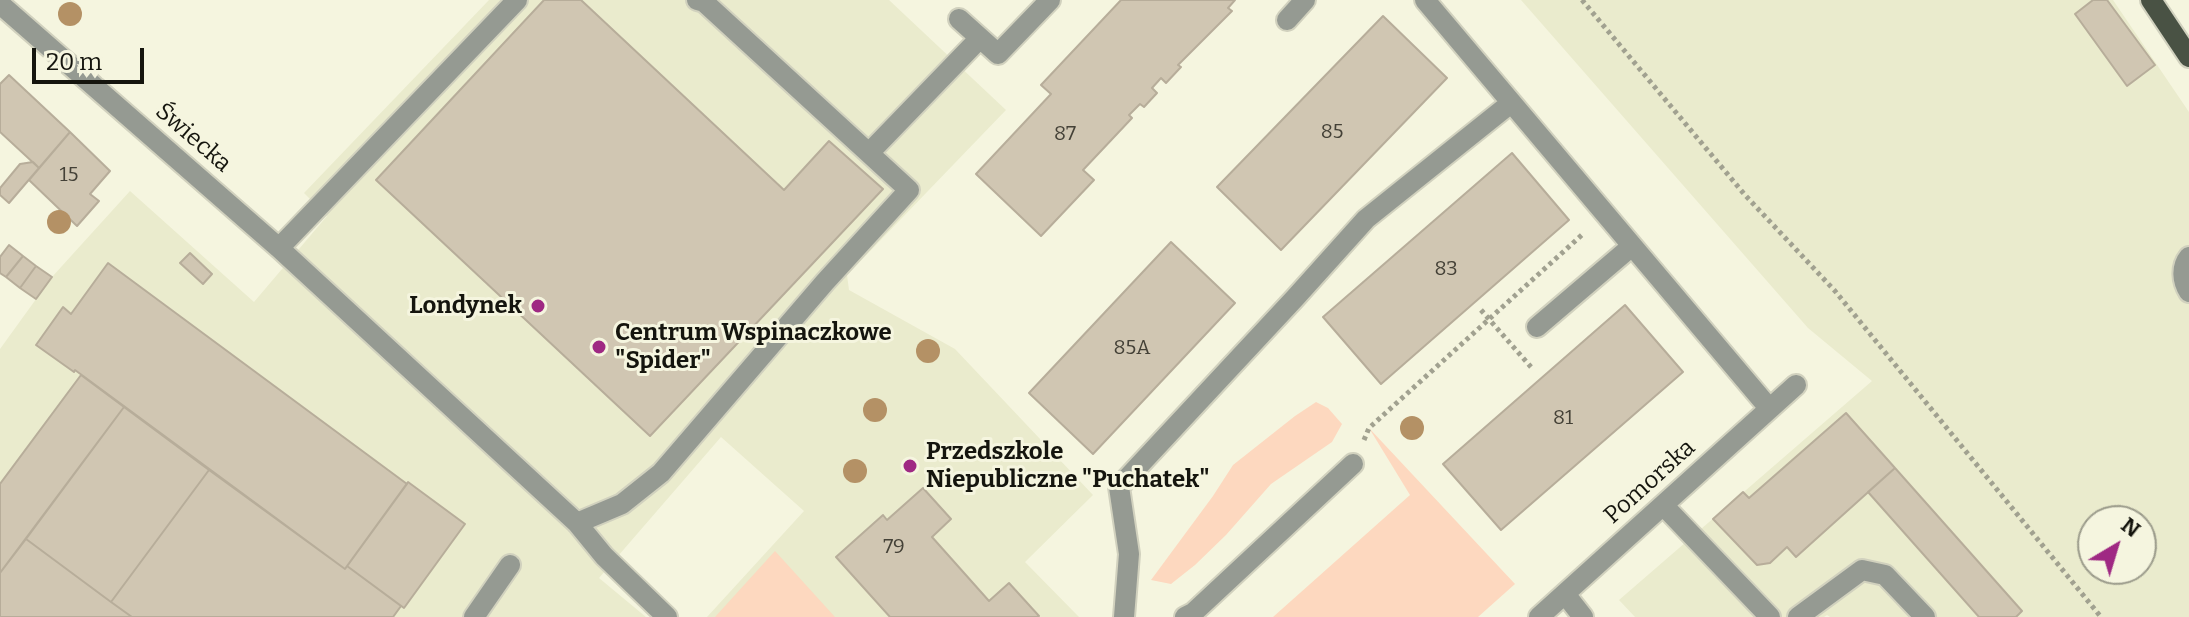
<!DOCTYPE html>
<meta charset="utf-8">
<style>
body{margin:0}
#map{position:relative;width:2189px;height:617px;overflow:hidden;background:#f5f5df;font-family:Bitter,serif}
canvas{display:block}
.north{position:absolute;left:2077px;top:505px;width:80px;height:80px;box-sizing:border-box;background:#f5f5df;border:2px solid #9b9b8b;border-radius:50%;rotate:38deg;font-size:22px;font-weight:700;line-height:32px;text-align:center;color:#15150e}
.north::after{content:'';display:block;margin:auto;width:28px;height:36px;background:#9f2983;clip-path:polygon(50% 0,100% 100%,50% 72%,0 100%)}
.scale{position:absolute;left:32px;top:48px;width:112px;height:36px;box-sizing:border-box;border:4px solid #15150e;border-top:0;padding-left:10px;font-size:24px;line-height:28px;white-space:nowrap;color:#15150e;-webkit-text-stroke:6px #f5f5df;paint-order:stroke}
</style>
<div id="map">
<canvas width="2189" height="617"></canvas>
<div class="north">N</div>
<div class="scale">20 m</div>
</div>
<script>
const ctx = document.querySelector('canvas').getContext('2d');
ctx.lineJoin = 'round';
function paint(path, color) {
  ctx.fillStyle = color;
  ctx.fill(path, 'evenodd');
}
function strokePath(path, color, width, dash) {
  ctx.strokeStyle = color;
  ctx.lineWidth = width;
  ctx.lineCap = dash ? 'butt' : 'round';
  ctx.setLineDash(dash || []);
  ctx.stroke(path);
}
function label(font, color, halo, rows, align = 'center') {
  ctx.font = font + ' Bitter,serif';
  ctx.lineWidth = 6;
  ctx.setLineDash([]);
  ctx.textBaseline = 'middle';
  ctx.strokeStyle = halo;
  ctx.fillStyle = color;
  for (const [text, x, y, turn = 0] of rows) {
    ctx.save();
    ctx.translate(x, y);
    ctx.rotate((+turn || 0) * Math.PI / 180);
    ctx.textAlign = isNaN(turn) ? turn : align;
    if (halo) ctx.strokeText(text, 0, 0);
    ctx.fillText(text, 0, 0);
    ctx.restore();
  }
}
const built = new Path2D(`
 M489,0H889L1006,110L847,275L849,290L955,349L1093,495L1025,562L1079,617H707L804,511L721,437L599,578L646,617H0V349L52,277L130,191L254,302L327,216L304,193Z
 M1521,0H2113L2189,112V617H1830L1827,615L1824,617H1635L1619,600L1872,381L1808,328ZM2093,521H2141V569H2093Z`);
const green = new Path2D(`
 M1316,402L1328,408L1342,424L1332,442L1271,484L1226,535L1195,565L1171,584L1151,580L1213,496L1233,465L1295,416Z
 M1369,428L1515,584L1478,617H1273L1410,495Z
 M775,551L835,617H715Z`);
const building = new Path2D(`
 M544,0H581L784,190L829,141L883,189L650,436L376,180Z
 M1121,0H1235L1228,8L1232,11L1178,65L1181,67L1166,83L1161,78L1152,88L1157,93L1144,107L1140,104L1129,115L1132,118L1083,170L1094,180L1041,236L976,174L1051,94L1041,85Z
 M2093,0H2107L2155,65L2127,86L2075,14Z
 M1383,16L1447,78L1281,250L1217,187Z
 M9,75L70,132L39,168L0,132V84Z
 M70,132L110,171L90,194L99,201L77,226L29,180Z
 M1512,153L1569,220L1381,384L1323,317Z
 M33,162L39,168L9,203L0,195V188L20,164Z
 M1171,242L1235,303L1093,454L1029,393Z
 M9,245L23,256L6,277L0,273V257Z
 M190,253L212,274L203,284L180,263Z
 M23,256L36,266L20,288L6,277Z
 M108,263L407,484L345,569L75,370L74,372L36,345L63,307L71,314Z
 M36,266L52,277L36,299L20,288Z
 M1625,305L1683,372L1501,530L1443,464Z
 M81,375L124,407L0,573V484Z
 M124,407L209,470L111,602L26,539Z
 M1846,413L1895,468L1796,557L1787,547L1770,563L1757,565L1713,519L1743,492L1749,498Z
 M1895,468L2022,611L2016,617H1979L1868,492Z
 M209,470L345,569L347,566L401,606L393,617H132L111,602Z
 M408,482L465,524L404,608L347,566Z
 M923,488L951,519L932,537L989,601L1009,583L1039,616L1037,617H890L836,557L883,515L887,520Z
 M26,539L111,602L132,617H0V573Z`);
const path = new Path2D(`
 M1582,0L1745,195L1835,291L2101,617
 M1481,310L1531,367
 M1364,440L1369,428L1584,233`);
const minor = new Path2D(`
 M1425,0L1769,408
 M0,4L279,248L577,523L604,556L667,617
 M959,19L998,54L1050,0
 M1287,20L1305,0
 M869,153L980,38
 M279,248L517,0
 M2189,257C2181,267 2182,281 2189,292
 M1537,327L1632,246
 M1663,505L1770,617
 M577,523L622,504L661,473L825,282L909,190L704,2L697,0
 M1565,594L1583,617
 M474,617L510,565
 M1124,617L1129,554L1119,487L1295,298L1366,219L1511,103
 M1185,617L1193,613L1353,464
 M1539,617L1796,385
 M1798,617L1862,570L1885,575L1925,617`);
const major = new Path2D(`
 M2151,0L2189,57`);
const trees = [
 [70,14],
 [59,222],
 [928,351],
 [875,410],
 [1412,428],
 [855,471]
];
const markers = [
 [538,306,8,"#9f2983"],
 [599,347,8,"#9f2983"],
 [910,466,8,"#9f2983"]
];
const numberNames = [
 ["85",1332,132],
 ["87",1065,134],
 ["15",69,175],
 ["83",1446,269],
 ["85A",1132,348],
 ["81",1563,418],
 ["79",894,547]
];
const streetNames = [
 ["Świecka",193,138,41],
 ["Pomorska",1650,482,-42]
];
const poiNames = [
 ["Londynek",522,306,"right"],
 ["Centrum Wspinaczkowe",615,333],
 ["\"Spider\"",615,361],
 ["Przedszkole",926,452],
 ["Niepubliczne \"Puchatek\"",926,480]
];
paint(built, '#eaebcd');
paint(green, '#fdd8bf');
paint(building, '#d0c6b2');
strokePath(building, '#b7ad9a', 2);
strokePath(minor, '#d1d1be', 24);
strokePath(major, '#d1d1be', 24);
strokePath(path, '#a1a190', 5, [4, 4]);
strokePath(minor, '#959a92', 20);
strokePath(major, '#495244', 20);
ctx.fillStyle = '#b49165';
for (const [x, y] of trees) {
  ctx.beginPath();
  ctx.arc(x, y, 12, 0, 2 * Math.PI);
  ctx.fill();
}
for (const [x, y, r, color] of markers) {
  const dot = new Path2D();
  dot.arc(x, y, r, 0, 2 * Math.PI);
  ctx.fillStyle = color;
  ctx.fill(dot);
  strokePath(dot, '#f5f5df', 3);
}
label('20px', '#444137', null, numberNames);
label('24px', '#15150e', '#f5f5df', streetNames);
label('bold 24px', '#15150e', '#f5f5df', poiNames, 'left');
</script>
